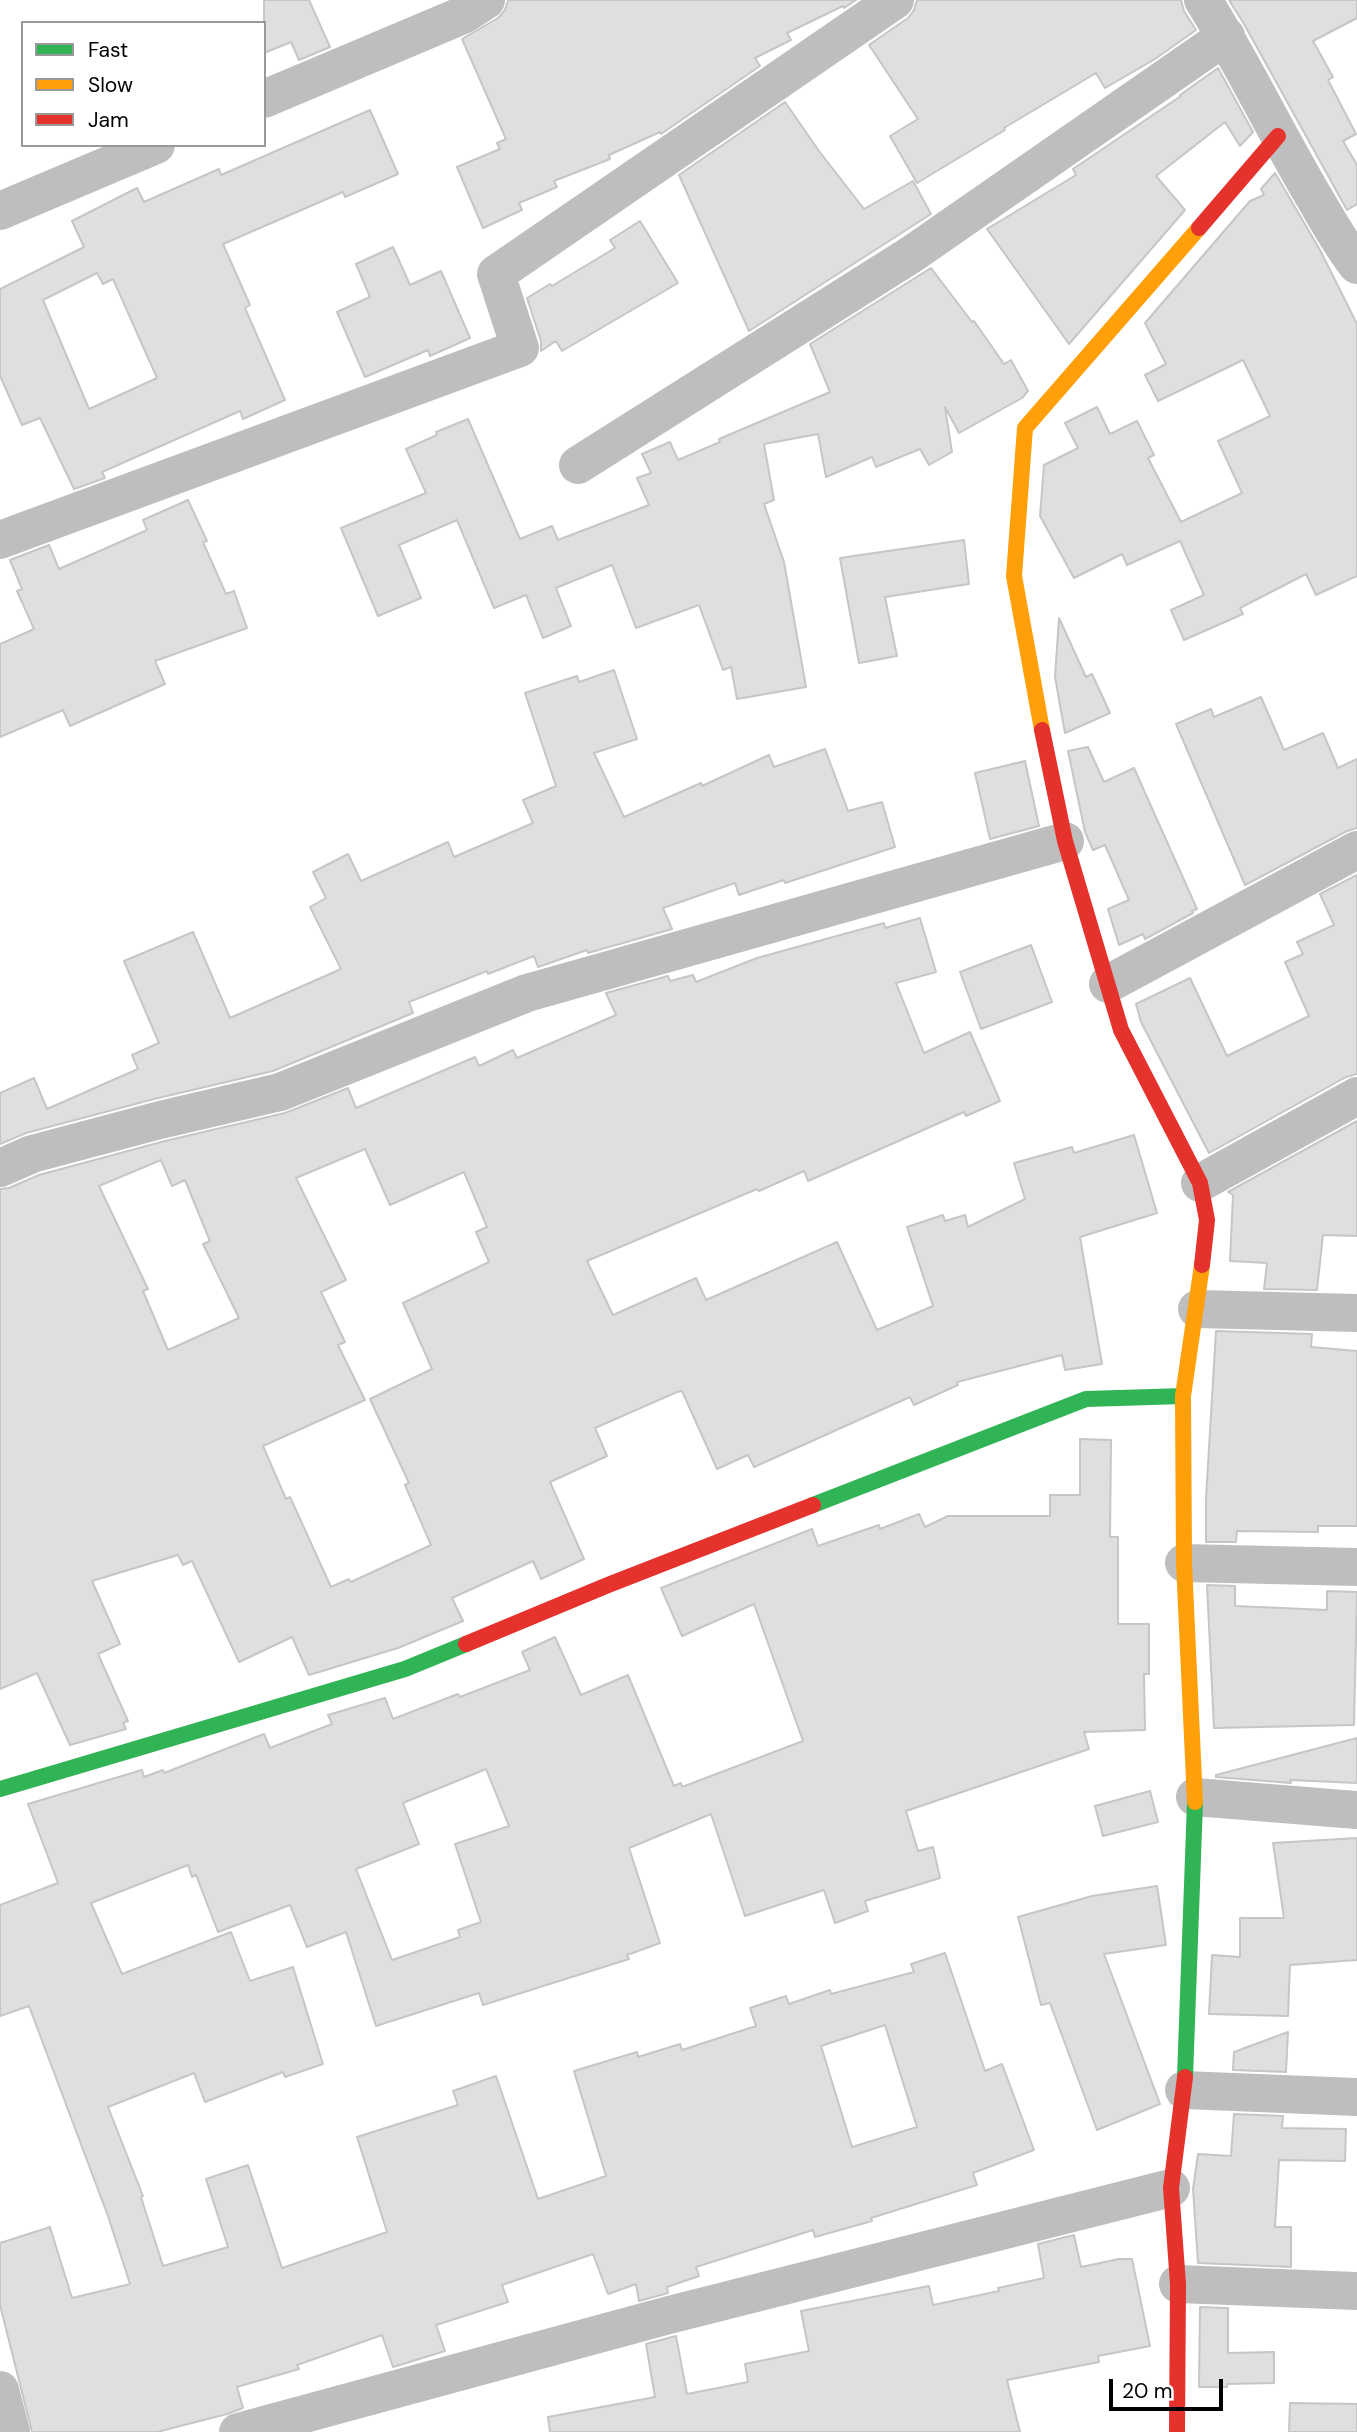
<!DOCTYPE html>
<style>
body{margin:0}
#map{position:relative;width:1357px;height:2432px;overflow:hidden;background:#fff;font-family:"DM Sans",sans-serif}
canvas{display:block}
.legend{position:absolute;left:21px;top:21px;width:245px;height:126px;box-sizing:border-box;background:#fff;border:2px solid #999;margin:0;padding:9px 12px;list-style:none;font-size:21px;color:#000}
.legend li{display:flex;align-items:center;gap:14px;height:35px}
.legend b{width:35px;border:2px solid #999}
.scale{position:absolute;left:1109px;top:2379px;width:114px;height:32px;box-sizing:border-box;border:4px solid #000;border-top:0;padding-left:9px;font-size:21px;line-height:24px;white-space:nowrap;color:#000;-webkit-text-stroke:5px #fff;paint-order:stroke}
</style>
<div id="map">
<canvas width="1357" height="2432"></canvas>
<ul class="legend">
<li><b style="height:9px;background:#30b455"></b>Fast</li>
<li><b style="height:9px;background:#ff9f0a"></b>Slow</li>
<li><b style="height:9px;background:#e5322d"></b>Jam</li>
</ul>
<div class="scale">20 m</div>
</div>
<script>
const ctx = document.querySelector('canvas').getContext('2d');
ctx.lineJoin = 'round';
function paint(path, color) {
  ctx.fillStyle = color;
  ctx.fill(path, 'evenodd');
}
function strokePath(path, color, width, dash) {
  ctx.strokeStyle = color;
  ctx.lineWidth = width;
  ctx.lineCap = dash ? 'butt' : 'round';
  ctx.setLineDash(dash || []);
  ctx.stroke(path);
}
const building = new Path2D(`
 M264,0H309L330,47L299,60L291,42L264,53Z
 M508,0H856L844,8L843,6L787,33L791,40L755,58L760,66L661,134L660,132L609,155L610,159L554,181L557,187L519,203L522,210L483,228L457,167L500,149L497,143L506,139L462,39L498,18L505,10Z
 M917,0H1181L1184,11L1196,30L1155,59L1105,88L1096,73L1004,128L1005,130L917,183L890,136L918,119L869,45L908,18L914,10Z
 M1229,0H1357V18L1313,41L1333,77L1328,80L1356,134L1343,141L1357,165V204L1347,210L1244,24Z
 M1218,68L1253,132L1240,146L1225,122L1156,176L1185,210L1069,344L987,229L1076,175L1073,169L1181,96L1180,95Z
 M785,102L819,151L864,209L913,181L931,214L749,331L679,175Z
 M370,110L398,174L345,197L343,192L223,244L250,305L245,308L285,400L243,419L240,411L102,472L105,478L74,489L40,418L22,425L0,376V289L84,247L72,221L137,188L144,202L219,169L221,175ZM97,273L103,284L113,279L157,378L89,409L43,300Z
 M1275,173L1320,250L1357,324V576L1316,595L1306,574L1240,608L1243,614L1184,640L1171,610L1204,595L1180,541L1127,565L1122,554L1074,578L1040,516L1044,465L1078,448L1065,423L1097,407L1110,434L1137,421L1154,455L1148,458L1181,522L1242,493L1218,441L1270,416L1243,360L1158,401L1145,375L1166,364L1145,323L1250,201L1264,195L1261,189Z
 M640,221L678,283L562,351L556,341L541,351V341L527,298L550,284L552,286L615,248L610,240Z
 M393,247L410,285L441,271L470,338L430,356L428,350L365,377L337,312L370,297L356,264Z
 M931,268L972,322L974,321L1004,364L1011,360L1028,391L1022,398L959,433L945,407L952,452L929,465L920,449L876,467L872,457L826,477L818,434L764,444L774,500L764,504L784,562L806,687L737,699L731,667L723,670L699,605L636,628L612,565L556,588L571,626L543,638L526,595L494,608L457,520L399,545L421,598L378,616L341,528L426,493L406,449L437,435L436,432L468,419L520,539L552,526L558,540L649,505L637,478L651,473L642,454L670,442L678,460L720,442L719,439L830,392L810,344Z
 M188,500L207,541L203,542L226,594L234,591L247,628L155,661L165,684L70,726L63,710L0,737V644L34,629L17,591L22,589L10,560L49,545L59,569L147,530L143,520Z
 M964,540L969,584L885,597L897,656L859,663L840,558Z
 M1059,618L1086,677L1092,674L1110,713L1065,733L1055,677Z
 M614,670L637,739L594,753L624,817L701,783L702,786L769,755L774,767L825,749L848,811L882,802L895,847L785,883L784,880L739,895L735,883L663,908L672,929L588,953L587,950L538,967L534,956L488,974L487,971L409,1002L413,1013L273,1071L154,1099L26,1133L0,1144V1093L34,1078L47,1109L138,1069L132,1055L159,1043L124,961L193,932L230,1018L341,969L310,907L326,898L313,872L348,854L361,881L448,842L454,857L533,823L523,800L556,786L525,693L577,676L579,682Z
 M1261,697L1284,750L1323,733L1338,768L1357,759V828L1347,831L1245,885L1176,724L1211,709L1214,717Z
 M1088,747L1104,782L1134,768L1197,909L1192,911L1193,913L1145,939L1143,934L1119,945L1108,909L1129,900L1105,845L1093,850L1085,832L1068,751Z
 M1025,761L1039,826L990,839L975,773Z
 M1357,875V1074L1346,1077L1209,1153L1141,1022L1136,1004L1190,978L1227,1056L1309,1016L1285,962L1303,954L1297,942L1334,925L1320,894Z
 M920,918L936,972L896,983L924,1053L970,1032L1000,1101L966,1116L964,1112L808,1181L804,1171L759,1191L757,1189L587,1261L613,1315L696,1278L706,1300L837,1242L877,1330L933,1306L907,1227L943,1215L945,1221L965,1215L968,1227L1025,1199L1014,1163L1072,1147L1074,1153L1134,1135L1157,1213L1080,1237L1102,1364L1065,1370L1062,1355L957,1382L958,1385L914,1405L910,1397L754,1467L748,1455L717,1469L682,1391L677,1392L595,1428L607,1456L550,1482L584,1559L541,1579L533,1561L452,1598L463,1621L398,1648L309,1675L292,1637L239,1662L192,1561L183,1565L178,1555L92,1581L120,1644L98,1654L128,1721L123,1723L126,1729L70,1745L37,1673L0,1689V1189L9,1188L39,1175L165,1141L285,1113L348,1088L356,1108L475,1057L479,1066L513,1050L517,1058L616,1015L606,993L668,976L670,981L693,975L696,982L757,958L884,923L885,928ZM365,1149L390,1205L464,1172L487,1227L476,1232L489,1262L403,1303L432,1369L370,1399L409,1483L405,1485L431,1545L351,1582L349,1579L331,1587L290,1497L286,1499L263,1446L365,1400L338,1345L345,1342L321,1292L346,1280L296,1178ZM161,1160L172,1186L185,1180L210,1241L203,1244L239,1318L168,1350L143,1291L148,1289L99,1186Z
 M1031,945L1052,1002L981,1029L960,972Z
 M1357,1121V1236L1323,1235L1317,1290L1264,1289L1267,1263L1230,1261L1233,1195L1228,1192Z
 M1216,1331L1312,1334L1311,1347L1357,1351V1526H1318V1532L1237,1531L1236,1542H1206V1498Z
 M1080,1439L1111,1440L1110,1537H1118V1624H1149V1674H1144L1145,1730L1084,1732L1089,1749L906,1811L918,1851L933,1847L940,1878L865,1901L868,1911L835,1923L824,1890L745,1916L711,1814L629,1848L660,1943L627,1955L629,1959L483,2005L479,1993L376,2026L346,1932L307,1947L290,1905L218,1932L196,1875L192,1877L188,1865L91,1903L122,1974L231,1932L250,1981L293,1967L323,2064L285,2077L283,2072L205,2102L194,2073L108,2107L143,2196L141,2197L163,2266L228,2247L206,2179L248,2165L282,2268L387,2232L357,2137L458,2105L453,2091L496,2076L538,2199L606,2176L574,2071L637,2052L638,2057L680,2044L682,2050L756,2026L750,2008L786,1996L789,2004L830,1990L831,1994L914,1972L911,1964L945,1953L985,2071L1002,2064L1034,2150L973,2173L977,2185L871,2218L872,2221L815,2237L813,2230L696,2267L699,2276L667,2287L668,2293L639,2301L636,2284L608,2294L593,2254L502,2285L508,2302L436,2325L445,2351L403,2364L393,2367L382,2335L297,2365L299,2369L237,2387L243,2408L227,2414L157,2432H32L0,2305V2243L50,2227L72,2298L130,2284L108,2216L29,2006L0,2016V1905L58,1883L28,1804L142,1770L144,1777L163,1770L164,1773L264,1734L270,1748L332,1724L328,1715L385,1698L393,1719L458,1694L460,1697L530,1670L522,1652L555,1637L581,1695L628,1675L674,1786L681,1783L682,1787L803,1741L754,1604L682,1636L661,1588L812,1529L818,1546L879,1525L880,1529L919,1514L925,1527L948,1516H1050V1495H1080ZM486,1769L509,1826L455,1844L481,1922L458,1930L460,1937L392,1960L356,1869L419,1844L403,1803ZM885,2025L917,2127L852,2147L821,2046Z
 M1207,1585L1235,1586V1606L1327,1610V1591L1357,1592L1354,1725L1214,1728Z
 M1357,1738V1783L1290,1780L1291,1783L1216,1777V1775Z
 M1150,1791L1158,1822L1103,1836L1095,1806Z
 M1357,1838V1960L1290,1965L1288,2016L1209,2014L1212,1955L1240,1957V1918H1284L1273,1843Z
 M1157,1886L1166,1945L1104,1954L1160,2104L1097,2130L1050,2003L1041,2005L1018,1917L1092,1896Z
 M1288,2032L1286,2072L1233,2070L1234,2052Z
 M1234,2114L1283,2116L1282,2128L1346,2129L1345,2161L1279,2160L1275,2227H1291V2267L1198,2263L1193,2189L1198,2154L1231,2156Z
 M1074,2235L1081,2267L1119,2259H1132L1150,2346L1098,2356L1099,2362L1007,2380L1020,2432H550L548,2417L655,2397L646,2344L676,2336L687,2394L748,2382L745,2364L809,2351L801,2311L929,2286L933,2305L999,2291L998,2288L1044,2278L1038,2244Z
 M1200,2307L1228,2308V2353L1274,2352V2383L1227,2384V2387H1199Z
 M1290,2403L1357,2404V2432H1289Z`);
const street = new Path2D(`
 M1203,0C1242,62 1274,129 1311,192C1326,217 1339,242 1357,265
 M264,99L463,15L486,0
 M0,211L156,145
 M578,465L912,254L1226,36
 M0,540L520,348L496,274L895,0
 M1108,984L1357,850
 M0,1168L32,1154L160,1120L280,1092L527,993L1065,841
 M1200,1183L1357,1096
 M1197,1309L1357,1313
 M1184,1563L1357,1567
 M1195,1797L1357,1810
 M1184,2090L1357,2097
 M1178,2284L1357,2291
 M0,2390L11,2432
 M238,2432L669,2315L1171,2188`);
const fast = new Path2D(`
 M813,1505L1086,1399L1183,1396
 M0,1789L405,1669L466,1644
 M1185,2077L1195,1802`);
const slow = new Path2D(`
 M1042,730L1014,576L1025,428L1199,228
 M1195,1802L1184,1563L1183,1396L1202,1265`);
const jam = new Path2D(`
 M1199,228L1278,136
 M1042,730L1065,841L1121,1030L1200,1183L1207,1220L1202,1265
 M466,1644L608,1585L813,1505
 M1177,2432L1178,2284L1171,2188L1185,2077`);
paint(building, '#dfdfdf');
strokePath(building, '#c6c6c6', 2);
strokePath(street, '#bebebe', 38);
strokePath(fast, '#30b455', 16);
strokePath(slow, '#ff9f0a', 16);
strokePath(jam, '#e5322d', 16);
</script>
